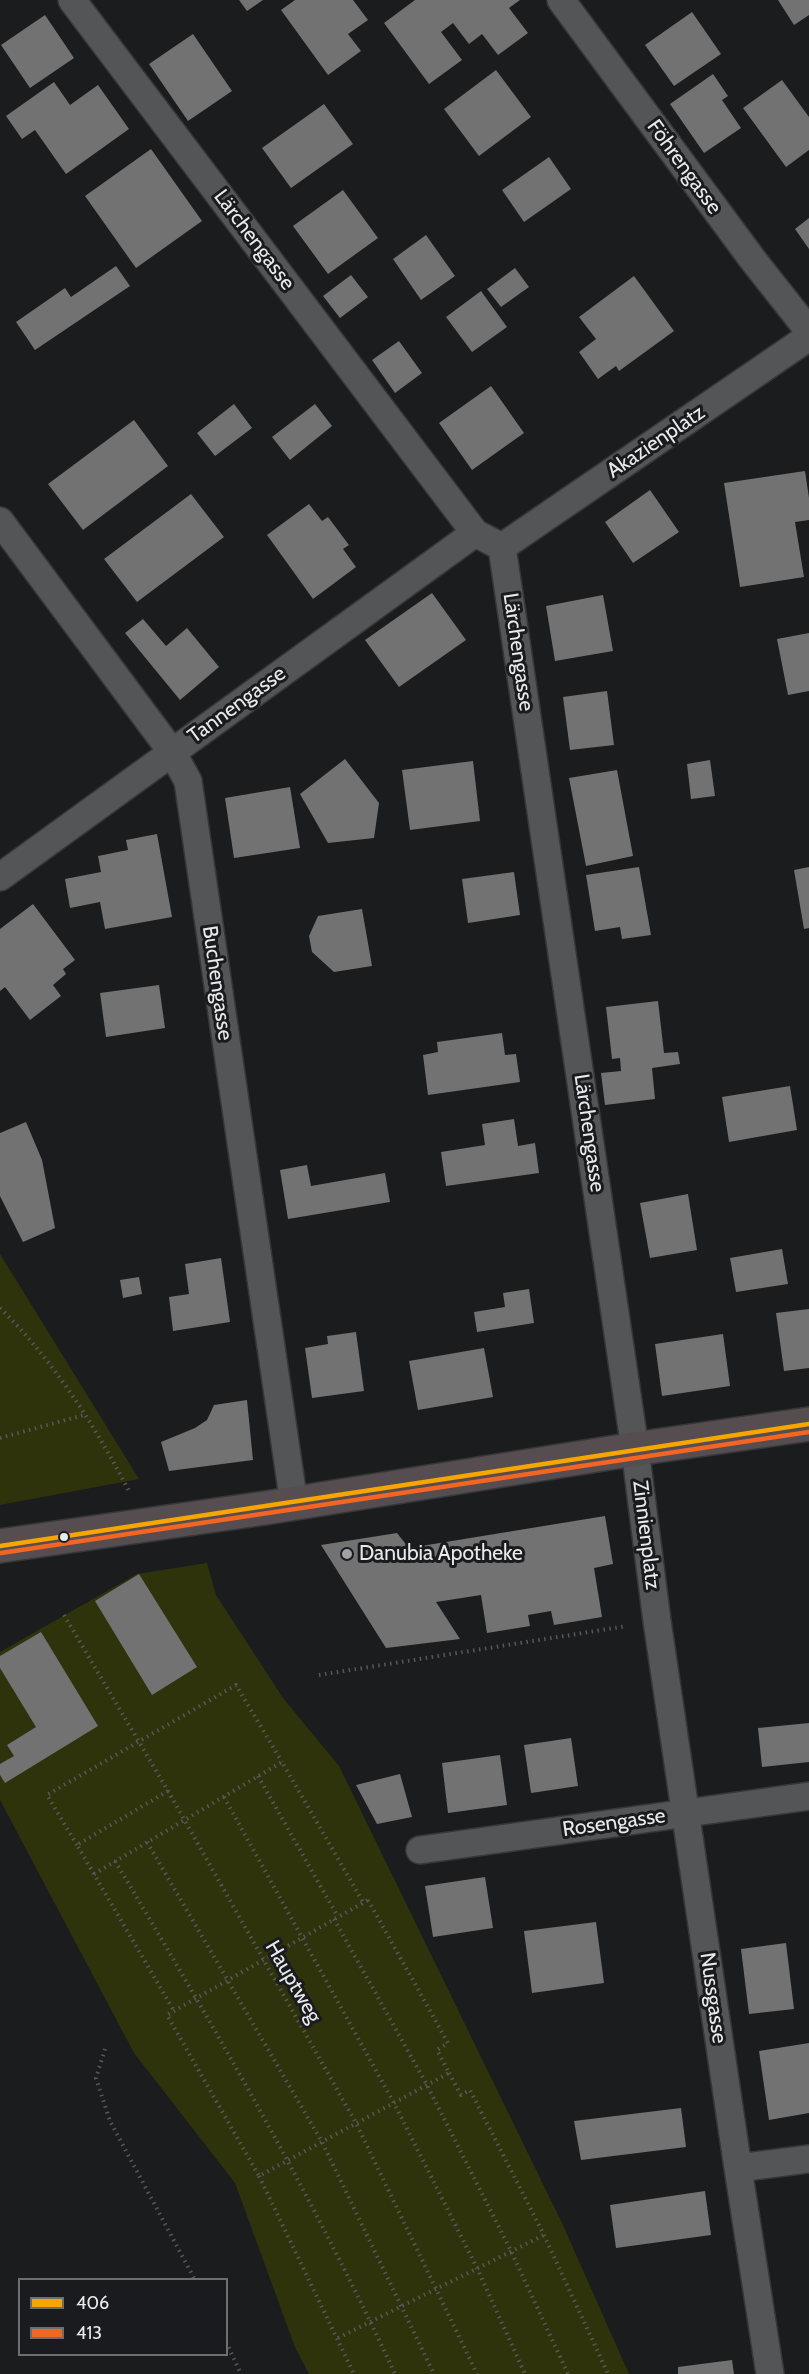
<!DOCTYPE html>
<meta charset="utf-8">
<style>
body{margin:0}
#map{position:relative;width:809px;height:2374px;overflow:hidden;background:#1b1c1d;font-family:Cabin,sans-serif}
canvas{display:block}
.legend{position:absolute;left:18px;top:2278px;width:210px;height:78px;box-sizing:border-box;background:#1a1b1e;border:2px solid #6d6e70;margin:0;padding:8px 10px;list-style:none;font-size:18px;color:#e9eaec}
.legend li{display:flex;align-items:center;gap:12px;height:30px}
.legend b{width:30px;border:2px solid #6d6e70}
</style>
<div id="map">
<canvas width="809" height="2374"></canvas>
<ul class="legend">
<li><b style="height:8px;background:#f7a600"></b>406</li>
<li><b style="height:8px;background:#f26522"></b>413</li>
</ul>
</div>
<script>
const ctx = document.querySelector('canvas').getContext('2d');
ctx.lineJoin = 'round';
function paint(path, color) {
  ctx.fillStyle = color;
  ctx.fill(path, 'evenodd');
}
function strokePath(path, color, width, dash) {
  ctx.strokeStyle = color;
  ctx.lineWidth = width;
  ctx.lineCap = dash ? 'butt' : 'round';
  ctx.setLineDash(dash || []);
  ctx.stroke(path);
}
function label(font, color, halo, rows, align = 'center') {
  ctx.font = font + ' Cabin,sans-serif';
  ctx.lineWidth = 6;
  ctx.setLineDash([]);
  ctx.textBaseline = 'middle';
  ctx.strokeStyle = halo;
  ctx.fillStyle = color;
  for (const [text, x, y, turn = 0] of rows) {
    ctx.save();
    ctx.translate(x, y);
    ctx.rotate((+turn || 0) * Math.PI / 180);
    ctx.textAlign = isNaN(turn) ? turn : align;
    if (halo) ctx.strokeText(text, 0, 0);
    ctx.fillText(text, 0, 0);
    ctx.restore();
  }
}
const green = new Path2D(`
 M0,1254L139,1479L0,1505Z
 M207,1563L216,1595L283,1698L339,1766L562,2223L629,2374H309L295,2347L235,2183L134,2053L0,1800V1652L137,1574Z`);
const building = new Path2D(`
 M239,0H263L247,11Z
 M295,0H353L368,20L348,34L361,51L328,75L281,10Z
 M415,0H520L509,8L528,33L498,55L482,34L469,44L453,23L441,32L462,60L429,84L384,23Z
 M778,0H809V15L794,25Z
 M692,12L721,54L674,86L645,45Z
 M45,15L74,58L30,88L1,45Z
 M193,34L232,91L188,121L149,64Z
 M496,70L531,117L479,156L444,109Z
 M713,74L728,96L722,100L741,128L704,153L670,104Z
 M782,80L809,117V150L786,167L743,108Z
 M54,82L70,105L98,85L129,129L66,174L35,130L22,139L6,116Z
 M324,104L353,144L291,188L262,148Z
 M151,149L202,221L136,268L85,196Z
 M549,157L571,189L524,222L502,190Z
 M343,190L378,238L328,274L293,226Z
 M809,218V249L795,229Z
 M426,235L455,276L421,300L393,259Z
 M116,266L130,286L35,350L16,322L65,288L71,297Z
 M515,268L529,287L501,307L487,289Z
 M351,275L368,297L340,318L323,296Z
 M634,276L674,331L619,371L616,366L598,379L579,352L596,339L579,317Z
 M481,291L507,327L472,352L446,317Z
 M399,341L422,373L395,393L372,360Z
 M491,386L524,433L472,470L439,423Z
 M234,404L252,428L215,456L197,433Z
 M315,404L332,426L290,460L272,437Z
 M134,420L168,466L83,530L48,484Z
 M805,471L809,498V520L795,522L804,577L740,587L724,483Z
 M650,490L679,532L633,563L605,522Z
 M191,494L224,537L137,602L104,559Z
 M309,504L322,521L328,517L349,545L343,549L356,567L313,599L267,535Z
 M432,593L466,640L399,687L365,640Z
 M603,595L613,651L555,661L546,606Z
 M143,619L166,646L187,628L219,667L180,700L125,633Z
 M809,633V691L788,695L777,639Z
 M607,691L614,745L570,750L563,697Z
 M345,759L379,803L374,838L328,843L300,794Z
 M710,760L715,796L691,799L687,764Z
 M473,761L480,821L410,830L402,770Z
 M617,770L633,856L586,866L569,778Z
 M290,787L300,848L234,858L225,798Z
 M157,834L172,917L105,929L100,902L70,908L65,879L101,872L98,856L128,850L126,840Z
 M639,867L651,935L622,939L620,927L595,931L586,875Z
 M809,867V928L804,929L794,870Z
 M514,872L520,915L468,923L462,879Z
 M33,904L75,960L63,969L66,974L53,985L61,996L30,1020L5,987L0,991V929Z
 M362,909L372,966L334,972L312,952L309,936L318,916Z
 M159,985L165,1028L106,1037L100,993Z
 M658,1001L664,1053L678,1052L680,1064L652,1068L655,1099L605,1105L601,1073L621,1071L620,1058L612,1059L606,1007Z
 M502,1033L505,1055L516,1054L520,1082L428,1095L423,1055L438,1052L437,1042Z
 M790,1086L797,1130L729,1142L722,1097Z
 M514,1119L518,1146L535,1143L539,1173L446,1186L441,1152L485,1145L482,1124Z
 M26,1122L42,1160L55,1228L23,1242L0,1196V1133Z
 M307,1165L311,1186L385,1173L390,1202L288,1219L280,1170Z
 M688,1194L697,1250L650,1258L640,1203Z
 M782,1249L788,1284L736,1292L730,1258Z
 M221,1258L230,1322L173,1331L169,1297L189,1294L185,1264Z
 M139,1277L142,1294L123,1298L120,1280Z
 M529,1289L534,1323L477,1332L474,1312L505,1307L503,1293Z
 M809,1309V1368L784,1371L776,1313Z
 M356,1332L364,1391L312,1398L305,1348L328,1344L327,1336Z
 M723,1334L730,1386L662,1396L655,1344Z
 M484,1348L493,1397L418,1410L409,1361Z
 M247,1400L253,1460L169,1471L161,1442L195,1428L207,1420L214,1405Z
 M605,1516L613,1564L594,1568L602,1617L554,1625L551,1611L528,1615L530,1626L487,1633L481,1595L436,1602L460,1639L386,1648L321,1545L397,1533L409,1548Z
 M139,1574L197,1667L152,1695L95,1601Z
 M41,1632L98,1726L5,1783L0,1775V1764L14,1756L7,1745L36,1727L0,1668V1656Z
 M809,1723V1762L762,1767L758,1728Z
 M571,1738L578,1786L531,1793L524,1745Z
 M500,1755L507,1805L448,1813L442,1763Z
 M400,1774L412,1817L377,1824L356,1785Z
 M485,1877L493,1928L433,1937L425,1886Z
 M596,1922L604,1983L532,1993L524,1931Z
 M786,1943L794,2009L749,2014L741,1949Z
 M809,2043V2113L769,2120L759,2051Z
 M681,2108L686,2147L581,2160L574,2121Z
 M705,2191L711,2235L616,2248L610,2205Z
 M732,2360L734,2374H678V2367Z`);
const path = new Path2D(`
 M0,1308C53,1360 96,1427 130,1493
 M0,1438L84,1415
 M64,1615L168,1791L356,2123L477,2374
 M319,1675L627,1626
 M258,1776L338,1917
 M168,1791L77,1845L174,2011
 M224,1797L394,2103L477,2268L525,2374
 M147,1842L322,2142L434,2374
 M77,1845L47,1795L236,1685L282,1762
 M115,1861C215,2028 313,2197 395,2374
 M94,1874L282,1762L363,1902
 M368,1900L448,2043L437,2050L449,2073L259,2176L167,2015Z
 M334,1919L427,2085L511,2251L568,2374
 M105,2049L96,2078L110,2121L195,2280
 M449,2073L461,2095L470,2090L544,2235L608,2374
 M259,2176L354,2374
 M338,2338L544,2235
 M226,2342L241,2374`);
const street = new Path2D(`
 M72,0L475,533L502,547L635,1449L657,1621L738,2168L770,2374
 M561,0L753,260L809,331
 M0,521L172,752L188,781L294,1504
 M502,547L809,337
 M0,877L475,533
 M420,1850L809,1796
 M738,2168L809,2159`);
const primary = new Path2D(`
 M0,1546L265,1508L635,1449L809,1424`);
const bus1 = new Path2D(`
 M0,1546C270,1507 539,1463 809,1424`);
const bus2 = new Path2D(`
 M1,1553C271,1515 539,1470 809,1432`);
const markers = [
 [64,1537,5,"#e9eaec"],
 [347,1554,6,"#a1a2a4"]
];
const streetNames = [
 ["Föhrengasse",684,167,54],
 ["Lärchengasse",254,240,53],
 ["Akazienplatz",656,442,-34],
 ["Lärchengasse",518,652,82],
 ["Tannengasse",237,705,-36],
 ["Buchengasse",217,983,82],
 ["Lärchengasse",589,1133,82],
 ["Zinnienplatz",646,1535,83],
 ["Rosengasse",614,1823,-8],
 ["Hauptweg",293,1982,60],
 ["Nussgasse",713,1998,82]
];
const poiNames = [
 ["Danubia Apotheke",359,1554]
];
paint(green, '#2f330c');
paint(building, '#727273');
strokePath(street, '#363738', 30);
strokePath(primary, '#363738', 36);
strokePath(path, '#575859', 4, [1.5, 4.5]);
strokePath(street, '#545556', 27);
strokePath(primary, '#564d51', 33);
strokePath(bus1, '#f7a600', 4.5);
strokePath(bus2, '#f26522', 4.5);
for (const [x, y, r, color] of markers) {
  const dot = new Path2D();
  dot.arc(x, y, r, 0, 2 * Math.PI);
  ctx.fillStyle = color;
  ctx.fill(dot);
  strokePath(dot, '#1a1b1e', 2);
}
label('21px', '#e9eaec', '#1a1b1e', streetNames);
label('21px', '#e9eaec', '#1a1b1e', poiNames, 'left');
</script>
